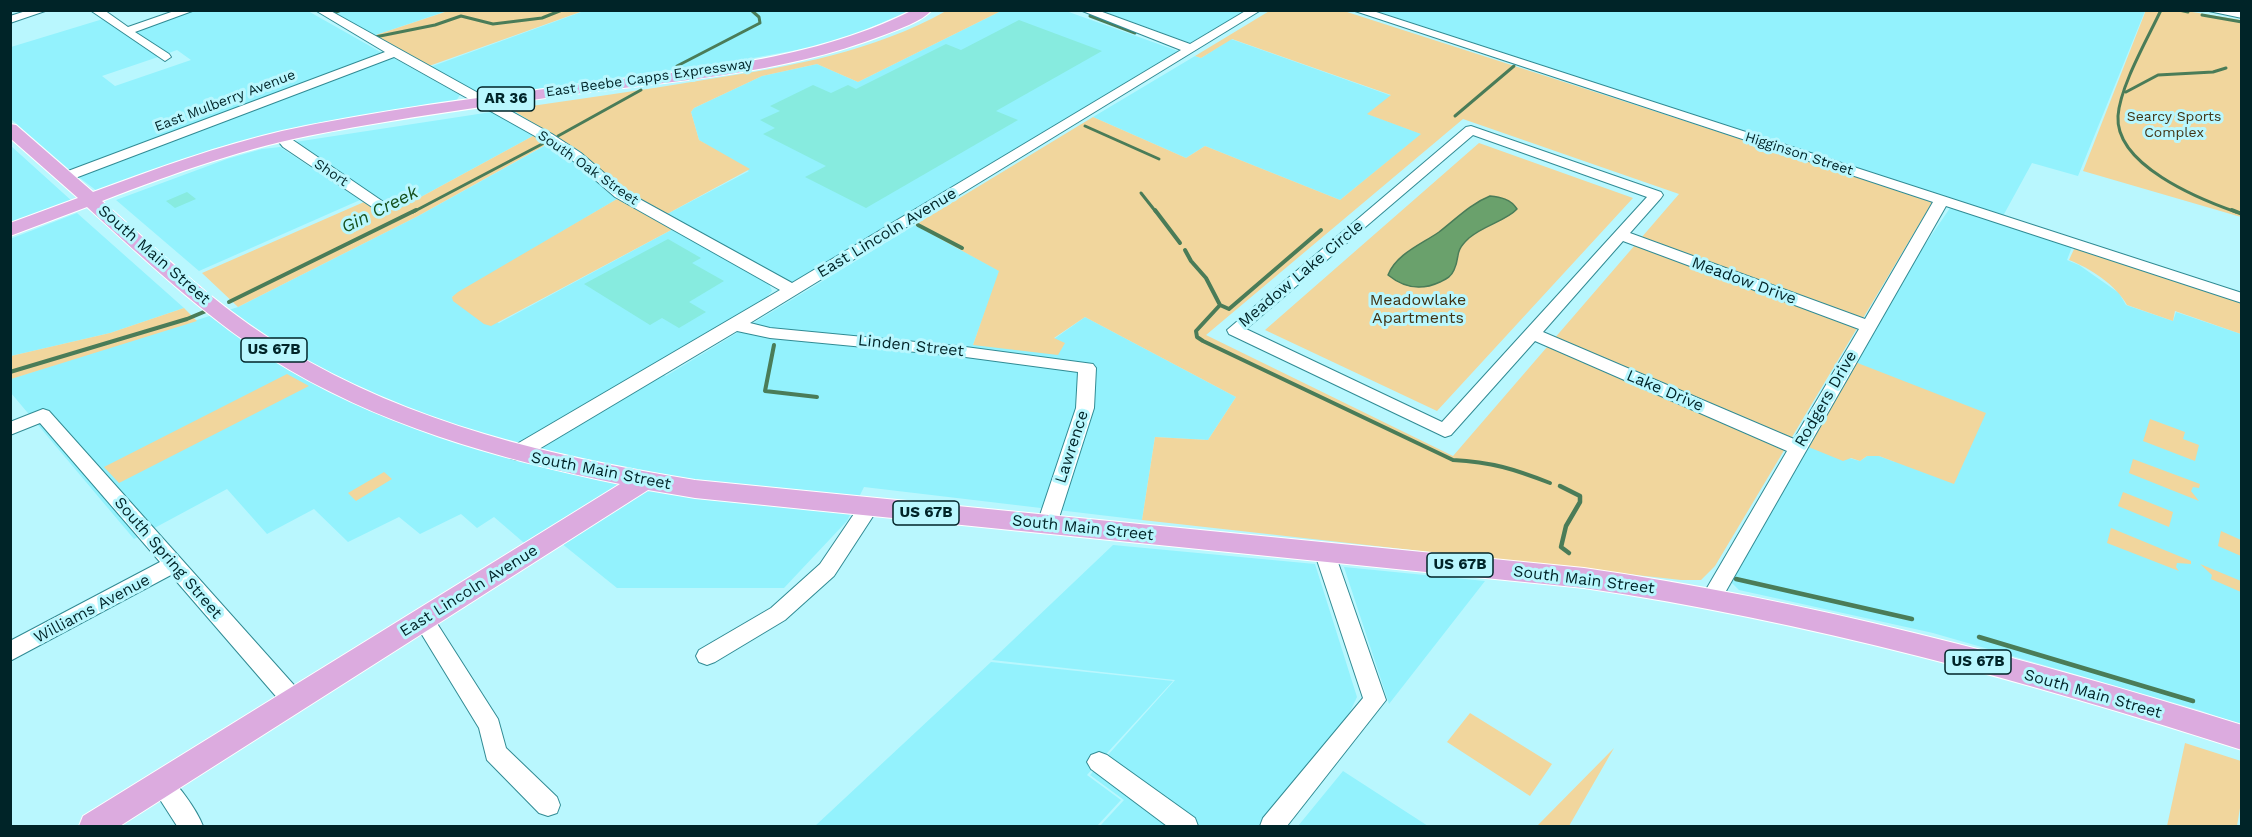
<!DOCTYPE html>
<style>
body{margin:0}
#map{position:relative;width:2252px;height:837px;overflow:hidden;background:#b9f7fe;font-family:"Work Sans",sans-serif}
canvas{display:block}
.frame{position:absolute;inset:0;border:12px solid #002428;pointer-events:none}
</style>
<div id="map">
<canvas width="2252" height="837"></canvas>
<div class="frame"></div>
</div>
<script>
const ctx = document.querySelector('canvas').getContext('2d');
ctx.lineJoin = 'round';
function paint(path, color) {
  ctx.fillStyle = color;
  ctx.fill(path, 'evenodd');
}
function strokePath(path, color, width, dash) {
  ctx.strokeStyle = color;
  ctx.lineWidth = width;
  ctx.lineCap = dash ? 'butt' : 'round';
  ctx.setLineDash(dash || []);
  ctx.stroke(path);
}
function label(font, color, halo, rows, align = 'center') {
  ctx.font = font + ' "Work Sans",sans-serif';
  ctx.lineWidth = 6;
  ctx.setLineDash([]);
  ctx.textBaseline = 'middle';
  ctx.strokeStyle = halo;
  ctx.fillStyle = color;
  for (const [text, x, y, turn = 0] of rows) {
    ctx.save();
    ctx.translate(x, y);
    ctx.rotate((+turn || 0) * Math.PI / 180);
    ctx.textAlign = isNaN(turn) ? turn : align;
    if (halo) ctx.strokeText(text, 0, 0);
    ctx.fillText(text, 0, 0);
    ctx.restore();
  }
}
const built = new Path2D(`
 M328,10L447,11L373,36Z
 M194,11H308L384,54L72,172L11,119V47L103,19L158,57L102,76L115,86L191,60L177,50L166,54L131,31Z
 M584,11H909L858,33L813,47L753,58L483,97L430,67Z
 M1001,11H1066L1178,51L792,283L667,214L749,171L699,140L691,112L694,108L762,76L817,64L858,82Z
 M1102,11H1245L1190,43Z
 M1376,11H2145L2078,176L2032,163L2003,216Z
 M1231,39L1392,96L1368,114L1422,134L1340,200L1205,146L1186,158L1093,117L1195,56L1201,58Z
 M390,56L460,95L456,101L304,125L212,149L97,191L76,175Z
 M511,109L544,130L397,210L295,142Z
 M548,144L575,160L605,190L617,199L452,297L499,323L673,229L769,284L772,291L765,299L652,367L666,376L915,225L1000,271L973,345L1054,339L1085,317L1236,397L1208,440L1155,437L1142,520L864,487L847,521L784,588H617L561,543L530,548L494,517L477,528L461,514L420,534L399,517L348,542L314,509L267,534L227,489L134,539L11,393L10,379L238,307L418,216Z
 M11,146L73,202L11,226Z
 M280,147L360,200L199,271L116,200L227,159L262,149Z
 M1950,208L2072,247L2067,260L2079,265L2119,293L2126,305L2173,321L2176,312L2241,334V725L2199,710L1933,633L1739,590L1730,581L1806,446L1860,461L1867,456H1879L1895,462L1855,362L1913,262Z
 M77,213L184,308L110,333L11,356L10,239Z
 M1113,545L1315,564L1357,697L1347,718L1258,826H1100L1124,800L1090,775L1175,680L992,660Z
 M1344,567L1485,581L1389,704Z
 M991,662L1173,681L1087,775L1121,800L1097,826H815Z
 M1343,771L1428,826H1298Z`);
const green = new Path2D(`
 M1271,10L1344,11L1933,201L1715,566L1701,580H1681L1142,520L1155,437L1208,440L1236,397L1085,317L1054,338L1065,343L1058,355L973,345L999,271L915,225L1093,117L1186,158L1205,146L1340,200L1421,134L1367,114L1391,95L1232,39L1201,58L1195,56ZM1463,119L1679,194L1453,456L1206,335Z
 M2146,10L2186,11L2241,20V217L2083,171Z
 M448,11H583L429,66L376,39V35Z
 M946,11H1001L858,82L817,64L762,76L694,108L691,112L699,140L750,169L667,214L617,185L580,151L558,138L418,216L238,307L202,273L364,202L377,211L390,205L397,210L544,130L511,109C577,99 644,90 710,79C793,66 872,52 946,11Z
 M1479,143L1633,198L1437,411L1265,330Z
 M617,199L673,229L491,326L484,324L453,301L452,297L458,292Z
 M2075,247L2241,301V334L2175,311L2173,321L2127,305C2116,285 2090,268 2069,260Z
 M184,308L197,321L11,379V356L110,333Z
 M1855,362L1986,413L1954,484L1879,456H1867L1860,461L1851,458L1843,461L1806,446Z
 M287,374L309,386L119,483L104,467Z
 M2150,419L2185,432L2183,439L2199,445L2195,461L2143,441Z
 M2133,459L2200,484L2199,488L2193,487L2191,491L2199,501L2129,473Z
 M384,472L392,479L356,501L348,493Z
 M2123,492L2173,512L2169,527L2118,506Z
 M2111,528L2191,561V564L2177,563L2176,567L2179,571L2107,543Z
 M2221,531L2241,540V556L2218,546Z
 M2200,564L2241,581V592L2211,579L2212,575Z
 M1470,713L1552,764L1530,796L1447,742Z
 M2185,743L2241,761V802L2237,826H2167Z
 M1614,748L1569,826H1537Z`);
const water = new Path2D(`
 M1490,196C1500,197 1511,199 1517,209C1506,221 1484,225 1469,238C1453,253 1461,255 1454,270C1451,277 1446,279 1440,282C1421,291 1404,288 1388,275C1396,254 1422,244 1439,232C1456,219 1470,204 1490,196Z`);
const streamFar2 = new Path2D(`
 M2161,10C2148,38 2120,86 2118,116C2115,165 2199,199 2236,212
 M2179,10L2188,12
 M334,13L341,10
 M2202,15L2242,22
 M1090,16L1135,33
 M375,37L435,25L461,16L493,24L542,18L562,10
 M677,66L760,23L759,17L751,10
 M2126,92L2158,75L2213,72L2226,68
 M1455,116L1514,66
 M1085,126L1159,159
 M558,136L641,90
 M1141,193L1156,212
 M413,212L544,143`);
const streamFar1 = new Path2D(`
 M1155,210L1180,243
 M2232,210L2242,214
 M918,225L962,248
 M1185,250L1191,261L1206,278L1220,305L1229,309L1321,230
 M229,302L416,210
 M1220,305L1196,331L1197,337L1203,341L1453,460C1492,462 1514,469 1550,483
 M774,345L765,391L817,397
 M10,372L187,319L206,311`);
const stream = new Path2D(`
 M1560,486L1580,496V502L1566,526L1561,547L1569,553
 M1736,579L1912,619
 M1979,637L2193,701`);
const building = new Path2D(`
 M1019,20L1102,51L996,111L1018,120L866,208L805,177L826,166L763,134L775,128L760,120L780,111L770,106L813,85L831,93L848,85L856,89L946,44L961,50Z
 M187,192L196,199L175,208L166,201Z
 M668,239L701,258L692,263L724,281L689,302L706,312L679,328L662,318L650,325L584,284Z`);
const minor = new Path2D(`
 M29,10H48L10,23V16Z
 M90,10H104L128,27L177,10H195L135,32L169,54L171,57L165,61Z
 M315,10H329L552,134L581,153L625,191L792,283L1181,50L1080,10H1097L1190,44L1247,10H1261L750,323L770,328L958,346L1093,364L1096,368L1094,408L1057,524L1054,529L1047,531L1040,529L1037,524L1076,408L1078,372L958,356L770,338L737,331L524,458L517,460L510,458L508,453L510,448L780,290L615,197L571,159L542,140L394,57L70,180L65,181L58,177L60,174L385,52Z
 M1352,10H1370L2242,293V303L1946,206L1718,605L1711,607L1704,605L1701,599L1704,593L1787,451L1535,341L1451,435L1445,437L1229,334L1227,330L1466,127L1471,126L1661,192L1663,195L1661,198L1630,233L1865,319L1933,202ZM1473,135L1647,197L1442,422L1246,329ZM1623,241L1859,329L1794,439L1543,332Z
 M2204,10L2242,11V18Z
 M281,132L388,205L390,208L388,211H378L283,147L274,136Z
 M43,409L49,411L302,694L305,701L302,708L294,711L286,708L171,575L10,661V641L160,562L40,423L10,435V422Z
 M869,500L876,502L879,507L834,576L785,620L715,662L707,665L699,662L696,656L699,650L771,608L820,564L862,502Z
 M1324,543L1331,546L1334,551L1386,700L1287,826H1260L1263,818L1363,698L1314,551L1317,546Z
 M424,611L431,614L498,719L506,748L557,797L560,805L557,813L548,816L539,813L487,760L479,728L413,620L417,614Z
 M1099,752L1107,755L1195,818L1198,826H1167L1091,769L1087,762L1091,755Z
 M162,773C176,779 198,812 203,826H177L150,784L154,776Z`);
const major = new Path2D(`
 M913,10H932C921,22 899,29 884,35C781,75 668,81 560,96C481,107 401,118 323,133C247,147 174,173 102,201C161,253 219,309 287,349C412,424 552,457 695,480L1584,568C1807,600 2027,658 2242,725V750C2027,681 1807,621 1584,588L695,498L648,490L120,826H79L83,816L620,484C499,459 376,425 270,358C203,315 145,260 87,207L10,236V223L78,198L10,138V124L16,125L93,192C155,169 218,146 282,131C374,111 468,99 560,87C679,70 804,65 913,10Z`);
const farStreetnames = [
 ["East Beebe Capps Expressway",649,78,-8],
 ["East Mulberry Avenue",225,101,-21],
 ["Higginson Street",1799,154,18],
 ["South Oak Street",588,168,35],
 ["Short",331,173,34]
];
const farParknames = [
 ["Searcy Sports",2174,117],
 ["Complex",2174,133]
];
const shields = [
 [506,99,57],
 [274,350,66],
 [926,513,66],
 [1460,565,66],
 [1978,662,66]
];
const shieldNames = [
 ["AR 36",506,99],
 ["US 67B",274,350],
 ["US 67B",926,513],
 ["US 67B",1460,565],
 ["US 67B",1978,662]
];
const streetNames = [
 ["East Lincoln Avenue",887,233,-31],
 ["South Main Street",154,255,41],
 ["Meadow Lake Circle",1301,274,-40],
 ["Meadow Drive",1744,281,20],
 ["Linden Street",911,346,6],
 ["Lake Drive",1665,391,23],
 ["Rodgers Drive",1826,399,-60],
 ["Lawrence",1072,447,-72],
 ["South Main Street",601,471,11],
 ["South Main Street",1083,528,6],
 ["South Spring Street",168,558,49],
 ["South Main Street",1584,580,7],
 ["East Lincoln Avenue",469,591,-32],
 ["Williams Avenue",92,609,-28],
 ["South Main Street",2093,694,16]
];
const parkNames = [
 ["Meadowlake",1418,300],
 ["Apartments",1418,318]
];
const waterNames = [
 ["Gin Creek",380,210,-27]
];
paint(built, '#93f2fd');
paint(green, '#f1d69d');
paint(water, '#6aa16c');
strokePath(water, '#4a7c58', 1.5);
strokePath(streamFar2, '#4a7c58', 3);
strokePath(streamFar1, '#4a7c58', 4);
strokePath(stream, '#4a7c58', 4.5);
paint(building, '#87ebdf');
strokePath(minor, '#318b94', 2);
strokePath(major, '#fff', 2);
paint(minor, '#fff');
paint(major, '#dcabdf');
label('14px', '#002428', '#b9f7fe', farStreetnames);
label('14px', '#423415', '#b9f7fe', farParknames);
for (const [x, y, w] of shields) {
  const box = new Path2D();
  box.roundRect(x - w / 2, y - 12, w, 24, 4.5);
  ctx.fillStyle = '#b9f7fe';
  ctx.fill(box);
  strokePath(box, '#002428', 1.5);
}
label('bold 15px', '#002428', null, shieldNames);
label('16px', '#002428', '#b9f7fe', streetNames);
label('16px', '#423415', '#b9f7fe', parkNames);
label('italic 18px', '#16511d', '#b9f7fe', waterNames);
</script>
